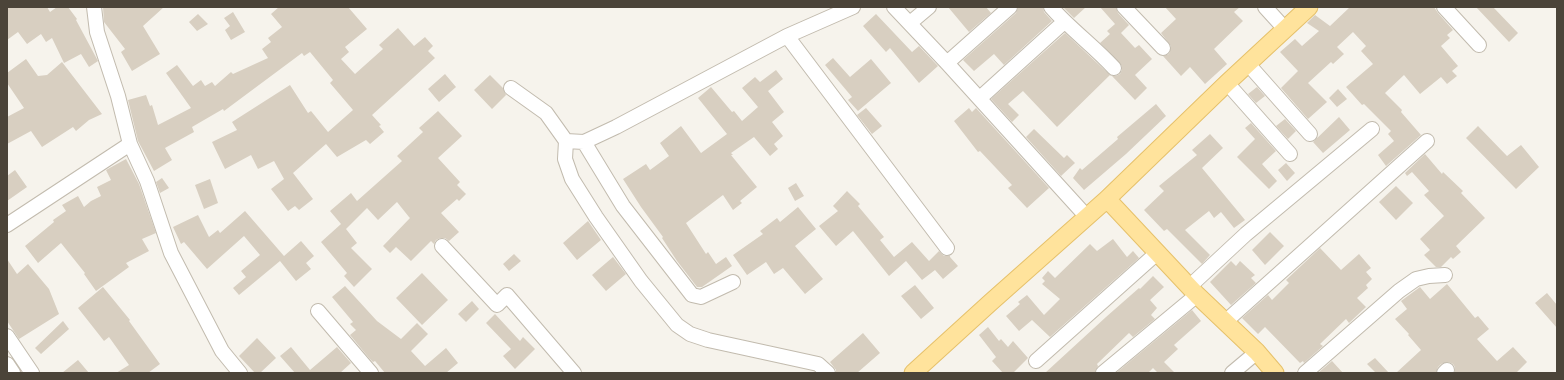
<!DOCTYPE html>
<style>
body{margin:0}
#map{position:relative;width:1564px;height:380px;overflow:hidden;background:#f6f3ec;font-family:"DM Sans",sans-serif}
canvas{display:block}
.frame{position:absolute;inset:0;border:8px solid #4b4439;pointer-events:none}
</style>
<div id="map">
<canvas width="1564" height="380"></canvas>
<div class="frame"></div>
</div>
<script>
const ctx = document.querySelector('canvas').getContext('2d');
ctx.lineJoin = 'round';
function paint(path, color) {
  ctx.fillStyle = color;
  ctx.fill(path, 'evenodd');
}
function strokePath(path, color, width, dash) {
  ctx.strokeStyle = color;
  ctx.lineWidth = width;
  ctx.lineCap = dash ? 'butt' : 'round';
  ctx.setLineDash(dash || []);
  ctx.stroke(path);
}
const building = new Path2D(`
 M7,7H47L50,12L57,7H68L77,19L76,20L98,61L89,67L81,54L64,63L52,38L46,42L41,34L27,44L18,32L7,40Z
 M103,7H164L143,26L160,54L132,71L121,52L125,49L104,22Z
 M279,7H348L367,29L345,47L349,52L341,59L355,74L383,49L379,45L398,28L414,46L425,37L433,46L428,51L435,58L372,115L381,125L379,126L384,132L370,144L366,140L337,157L326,144L293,173L313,199L299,210L295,206L288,211L271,189L284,179L274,161L258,169L251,155L225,169L212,142L237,130L232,122L290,85L308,113L311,111L328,132L353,110L330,83L333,80L310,52L304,56L302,53L224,111L223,109L192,127L194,132L165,148L172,160L154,171L138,141L128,100L146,95L150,106L152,105L158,125L191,108L166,73L177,65L193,86L201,80L205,86L212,82L215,86L231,72L233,74L268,58L262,49L271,42L268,38L282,27L271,14Z
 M948,7H986L991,13L969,32Z
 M1018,7H1043L1044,12L1052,21L1004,65L994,54L974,71L963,60L1016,13Z
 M1063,7H1086L1074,18Z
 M1100,7H1116L1118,13L1129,25L1121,33L1135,48L1139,45L1152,59L1135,75L1147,88L1135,100L1112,76H1116L1120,74L1122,70V66L1100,43L1110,34L1107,31L1115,24Z
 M1165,7H1240L1234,12L1243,21L1214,49L1227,64L1205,84L1190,67L1181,76L1163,56L1169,54L1171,46L1161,33L1176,19Z
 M1350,7H1434L1438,13L1453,30L1447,35L1450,38L1441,46L1458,66L1452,71L1457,76L1447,84L1441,77L1420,94L1404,75L1385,93L1402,110L1401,112L1421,135L1386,166L1378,155L1394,141L1388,134L1391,131L1364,104L1362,105L1346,87L1373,64L1361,51L1366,46L1353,32L1337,47L1344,54L1333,64L1331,62L1308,83L1327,102L1308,119L1281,88L1298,71L1280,52L1295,39L1302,46L1319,31L1307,23L1315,15L1330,26Z
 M1476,7H1493L1518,33L1509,42Z
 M233,12L245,32L231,40L225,30L230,26L224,18Z
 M198,14L208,24L197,31L189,22Z
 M876,14L912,52L919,46L938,66L919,83L890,48L886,52L863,26Z
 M1065,33L1110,75L1057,127L1023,91L1008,104L1019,115L1012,122L991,99Z
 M833,58L850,77L871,59L891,83L858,111L848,100L852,97L825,65Z
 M26,59L38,76L47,75L62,62L102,114L89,120L76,131L73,127L42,147L31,131L7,144V117L24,108L7,83V73Z
 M776,70L783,79L768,91L784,112L772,122L783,136L774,144L778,149L770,156L754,137L731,153L733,155H731L757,187L740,201L742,203L733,210L723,195L686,223L706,254L708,252L716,264L726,257L732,266L702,287H697L677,261L662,238L663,237L641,207L623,179L646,164L650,170L669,156L660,143L681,126L701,153L727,134L698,98L711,87L732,112L734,111L742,121L758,107L742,88L755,77L760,82Z
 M445,74L456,87L439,102L428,89Z
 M490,75L503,88L506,95L492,109L474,90Z
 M1257,87L1265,96L1256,103L1248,94Z
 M1338,89L1347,99L1337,107L1329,98Z
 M1156,104L1166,116L1126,154L1084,190L1073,178L1080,168L1082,170L1118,139L1117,137Z
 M866,108L882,126L872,134L857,115Z
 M969,108L972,112L976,108L1049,188L1027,208L1008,188L1012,185L980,151L978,152L954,121Z
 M438,111L462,136L438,158L460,182L457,185L466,194L459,201L457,199L441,213L459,232L449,241L445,238H440L436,240L434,244L431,241L411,261L396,247L390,253L383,246L410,218L409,217L397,202L378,220L367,208L346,229L357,243L351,248L372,269L354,287L344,276L347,273L321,242L341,224L330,211L351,193L357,201L402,161L397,156L423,132L419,128Z
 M1339,117L1350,130L1323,153L1313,142Z
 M1285,119L1296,131L1288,139L1276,126Z
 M1251,123L1276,151L1262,164L1277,181L1269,189L1237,157L1255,139L1245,128Z
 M1478,126L1507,156L1521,145L1539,167L1516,189L1466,138Z
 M1034,129L1064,158L1067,155L1075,163L1061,176L1026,137Z
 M1210,134L1223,148L1202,168L1245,220L1234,228L1221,212L1214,218L1209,211L1185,230L1210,255L1202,264L1167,229L1164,231L1144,210L1164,191L1159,186L1197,155L1192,150Z
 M1425,154L1442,174L1443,172L1463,191L1461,193L1485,218L1456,246L1461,252L1453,259L1451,257L1441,267H1436L1424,255L1430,250L1420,239L1444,216L1424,195L1429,191L1412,172L1407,176L1405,173Z
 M126,159L139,184L156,233L142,239L149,251L126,263L129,267L96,291L84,274L85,273L61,243L38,263L25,246L54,222L53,220L66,211L62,205L78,196L84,207L91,201L101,196L97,187L111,180L106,170Z
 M1286,163L1295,173L1287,181L1278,170Z
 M15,170L27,187L7,201V176Z
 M162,178L169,188L160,193L156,182Z
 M210,179L218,203L204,209L195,185Z
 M796,183L804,196L795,201L788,188Z
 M1396,186L1413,203L1396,220L1379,202Z
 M847,191L860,204L858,206L884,237L880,240L894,257L912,242L929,261L939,251L944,256H950V257L958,266L943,279L935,270L922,280L906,261L889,276L853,231L836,246L819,226L838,211L833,206Z
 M798,207L816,229L795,246L823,279L805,294L783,268L774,274L766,262L747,275L733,255L763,234L760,231L777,218L780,222Z
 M245,211L284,256L301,241L314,256L306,263L311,269L296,281L280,261L239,295L233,288L246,277L241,271L260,255L244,236L207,269L184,242L181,244L173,227L198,215L209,237L218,230L220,233Z
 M588,221L601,240L577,260L563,243Z
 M1270,232L1284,246L1265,265L1252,250Z
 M1113,239L1127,257L1133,251L1139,258L1050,337L1032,320L1019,331L1006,316L1020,304L1018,302L1027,295L1044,315L1060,299L1042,284L1045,281L1042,278L1048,271L1055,278L1090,244L1097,251Z
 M1320,248L1341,270L1359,254L1371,268L1366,272L1372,279L1366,285L1368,288L1357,298L1366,307L1349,323L1346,319L1320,344L1323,346L1304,363L1303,361L1300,363L1265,327L1258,334L1242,318L1268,295L1272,300L1289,283L1286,280Z
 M514,254L521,261L509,271L503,264Z
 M613,257L626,274L606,291L592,275Z
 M7,259L17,274L28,264L49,289L59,314L19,339L7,321Z
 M1231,261L1236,266L1240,261L1255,275L1251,278L1256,283L1231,305L1210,282Z
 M422,273L448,300L422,325L396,298Z
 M1153,276L1164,287L1150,300L1157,308L1151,315L1155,319L1133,337L1129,333L1097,364L1098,366L1095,373H1045L1106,317L1139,288L1140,289Z
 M1447,284L1475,318L1478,316L1489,329L1477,339L1497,361L1513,347L1527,362L1516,373H1455V367L1453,364L1449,362L1441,364L1438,367L1436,373H1396L1421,350L1408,335L1409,334L1395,319L1407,309L1401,301L1420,287L1430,299Z
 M915,285L934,308L921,319L901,296Z
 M345,286L377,321L401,339L417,323L428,334L411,351L425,366L446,348L458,363L446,373H385L375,361L373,362L369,358L350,335L356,330L350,324L353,322L332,297Z
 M103,287L130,320L129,321L160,364L148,373H116L129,365L109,337L104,341L78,308Z
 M1547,293L1557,305V328L1535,303Z
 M472,301L479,309L466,322L458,314Z
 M1192,310L1201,321L1174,345L1178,349L1164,362L1175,373H1158L1153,368L1148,373H1116Z
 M495,314L520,341L523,337L535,349L515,369L503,356L511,349L486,323Z
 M63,321L69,329L41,354L35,348Z
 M988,327L999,341L1001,339L1008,347L1013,341L1028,358L1013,373H1003L992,361L996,357L979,335Z
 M863,333L880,353L857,373H836V370L830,362Z
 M257,338L276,358L260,373H255L239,356Z
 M291,347L310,370L337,347L351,363L340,373H295L280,356Z
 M1375,358L1389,373H1376L1367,364Z
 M78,360L89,373H62Z
 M1332,361L1343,373H1318Z`);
const minor = new Path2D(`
 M94,7L97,32L118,96L130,144L147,181L171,253L222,351L240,373
 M894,7L947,63L1087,217
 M1051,7C1070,29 1094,46 1114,68
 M1124,7L1163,48
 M1265,7L1285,29
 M1444,7L1479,45
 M910,23L929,7
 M787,36L947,248
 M947,63L1010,7
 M1248,64L1310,134
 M1227,83L1290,154
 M511,88L546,113L566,141L584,142L616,127L787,36L853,7
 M980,98L1064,22
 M566,141L565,159L572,179L596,217L641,281L677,325L690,334L708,340L818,364L828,373
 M584,142L623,206L692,295L701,297L733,282
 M7,225L130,144
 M442,246L497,305L507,295L574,373
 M1189,287L1246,234L1372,129
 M318,311L371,373
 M1225,322L1427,141
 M7,336L32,373
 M1036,361L1157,253
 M7,364L13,373
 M1103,373L1197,295
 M1232,373L1257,352
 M1305,373L1399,291L1416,279L1429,276L1445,275
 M1444,373L1447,370`);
const major = new Path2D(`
 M1107,199L1197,295L1257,352L1275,373
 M913,373L991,302L1107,199L1227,83L1309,7`);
paint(building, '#d8cfc1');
strokePath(minor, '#c2bbae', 16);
strokePath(major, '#e6c16a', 19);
strokePath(minor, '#fff', 14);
strokePath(major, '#ffe39c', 17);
</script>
